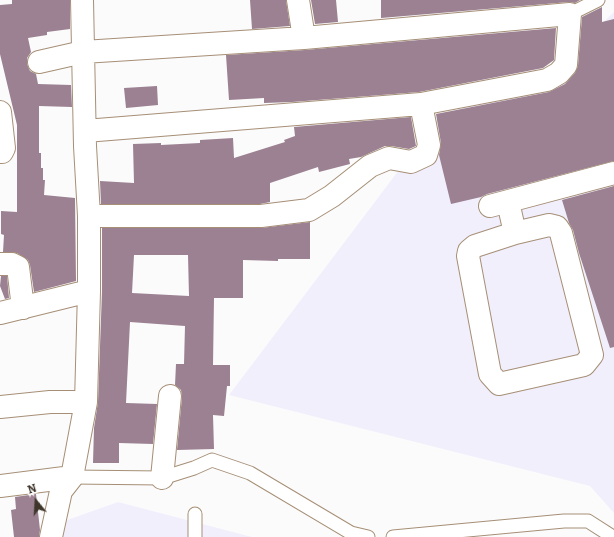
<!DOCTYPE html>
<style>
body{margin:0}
#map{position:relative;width:614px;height:537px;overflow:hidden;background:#fbfbfb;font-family:Bitter,serif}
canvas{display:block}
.north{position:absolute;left:16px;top:481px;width:40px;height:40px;-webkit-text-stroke:3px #fff;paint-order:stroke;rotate:342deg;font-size:11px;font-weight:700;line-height:16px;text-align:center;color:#3f362b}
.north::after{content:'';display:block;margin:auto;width:14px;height:18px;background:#3f362b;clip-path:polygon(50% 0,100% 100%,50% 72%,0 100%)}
</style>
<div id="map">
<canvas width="614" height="537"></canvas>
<div class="north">N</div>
</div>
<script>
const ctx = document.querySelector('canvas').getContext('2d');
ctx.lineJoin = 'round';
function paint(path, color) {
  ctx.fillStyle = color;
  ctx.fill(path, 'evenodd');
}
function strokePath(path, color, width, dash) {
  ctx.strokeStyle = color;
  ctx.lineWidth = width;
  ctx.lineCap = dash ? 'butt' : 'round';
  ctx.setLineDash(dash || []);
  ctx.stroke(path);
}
const industrial = new Path2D(`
 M614,12V513L590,486L229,395L439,117L548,75Z
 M118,502L252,537H54L56,524Z`);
const building = new Path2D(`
 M12,0H70V29L47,32V35L28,38L31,52L27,58V64L30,71L36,74L38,84L71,85L72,107L39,106V153H41V168H43V180H45L44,195L75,198L76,281L34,292L30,265L28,260L17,253L3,252L4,235L1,234V211L17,212V125L0,54V5L12,4Z
 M250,0H286L290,26L252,29Z
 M311,0H336L338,22L315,24Z
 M381,0H580L575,3L569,2L381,18Z
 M602,7V22L614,19V161L487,194L481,197L451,204L439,155L441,143L436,114L549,92L565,84L575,73L578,66L582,17Z
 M556,28L554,60L543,68L419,92L292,102L264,103V98L229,100L226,55L305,50Z
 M157,86L158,105L126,108L124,88Z
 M411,117L416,146L409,149L391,146H385L361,157L349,159L350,164L319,172L318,167L270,183V202L260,204H101L100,181L134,183L133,144L161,143V145L200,143V140L233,138L234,158L285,142L284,140L295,136L294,127Z
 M614,186V347L610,348L579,253L573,230L569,223L562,200Z
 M310,222V259H278V261L243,260V298H214L213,365H230V386H227L224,416L213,415L214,449L177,450L182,397L181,390L175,385L176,364H184L185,326L130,322L126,403L157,404L153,444L119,443V463H93L94,428L98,402L102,291V228H261ZM134,255H188L189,296L132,293Z
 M1,276H7L9,298L5,299L0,286Z
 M36,494L40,530L39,537H14L11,510L16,509L15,497Z`);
const lane = new Path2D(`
 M570,14L598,0
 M72,477L162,478L194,468L212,460L250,473L351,533L368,537
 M195,537V514
 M393,537L564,521H588L613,537`);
const street = new Path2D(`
 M298,0L304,38
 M39,62L83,52L304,38L570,14L566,65L559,73L547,80L421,104
 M0,112L4,148L2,152H0
 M85,131L421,104L429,145L426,155L411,162L389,158L370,166L332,196L309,210L261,216H89
 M508,202L515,233L549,225L557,227L561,233L592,355L584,365L499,384L490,374L468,256L469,251L475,246L515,233
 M490,206L614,173
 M0,264H12L18,267L23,308
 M0,313L89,291
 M0,407L50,402H86
 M162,478L170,396
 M0,486L72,477
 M51,537L61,491L72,477L86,402L89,291V216L85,146L82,0`);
paint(industrial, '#f2effc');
paint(building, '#9b8192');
strokePath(lane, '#a68f76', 15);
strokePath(street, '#a68f76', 24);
strokePath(lane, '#fff', 13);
strokePath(street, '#fff', 22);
</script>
